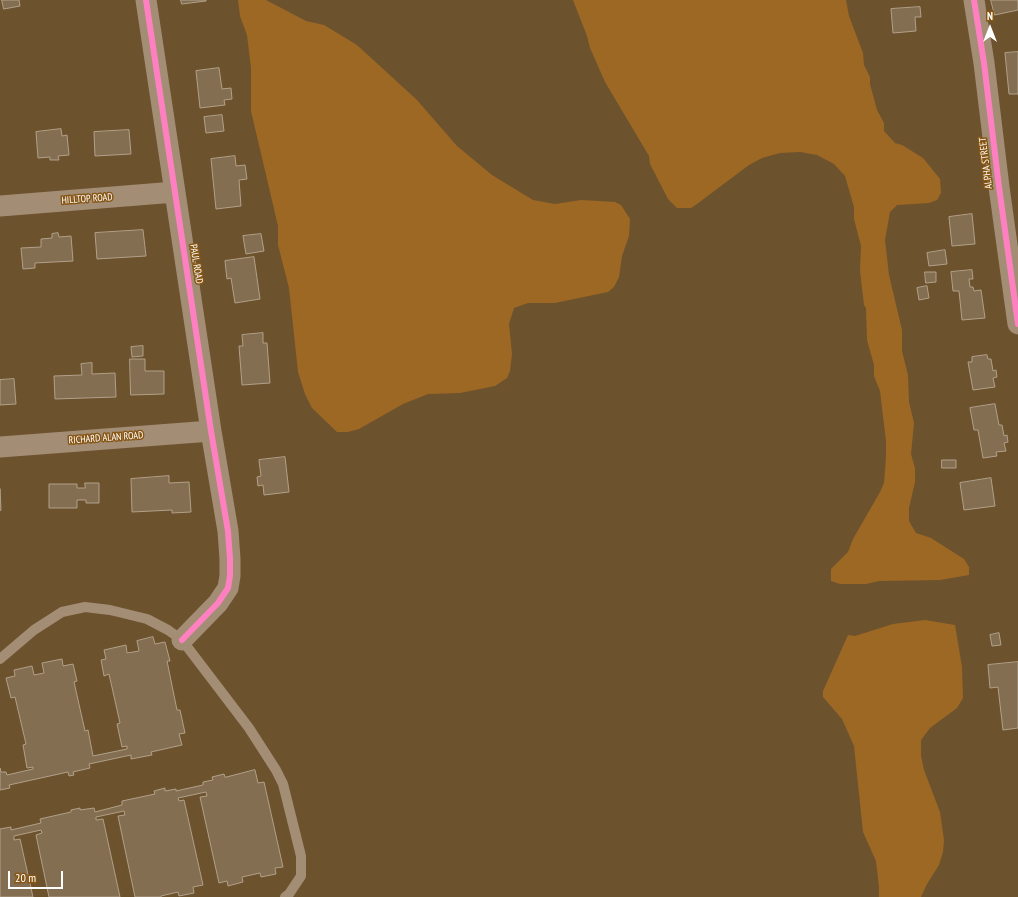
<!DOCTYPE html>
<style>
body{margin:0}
#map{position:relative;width:1018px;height:897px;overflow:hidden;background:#6d522e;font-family:"PT Sans Narrow",sans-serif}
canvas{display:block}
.north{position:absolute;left:970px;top:8px;width:40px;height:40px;-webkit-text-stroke:3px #875614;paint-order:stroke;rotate:0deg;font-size:11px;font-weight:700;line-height:16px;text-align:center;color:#fff}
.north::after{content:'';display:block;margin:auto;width:14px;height:18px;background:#fff;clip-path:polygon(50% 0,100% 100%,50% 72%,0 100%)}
.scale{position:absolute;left:8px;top:871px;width:55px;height:18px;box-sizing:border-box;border:2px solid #fff;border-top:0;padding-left:5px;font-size:12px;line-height:14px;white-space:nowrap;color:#fff;-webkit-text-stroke:3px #875614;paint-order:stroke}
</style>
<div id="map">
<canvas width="1018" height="897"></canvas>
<div class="north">N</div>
<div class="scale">20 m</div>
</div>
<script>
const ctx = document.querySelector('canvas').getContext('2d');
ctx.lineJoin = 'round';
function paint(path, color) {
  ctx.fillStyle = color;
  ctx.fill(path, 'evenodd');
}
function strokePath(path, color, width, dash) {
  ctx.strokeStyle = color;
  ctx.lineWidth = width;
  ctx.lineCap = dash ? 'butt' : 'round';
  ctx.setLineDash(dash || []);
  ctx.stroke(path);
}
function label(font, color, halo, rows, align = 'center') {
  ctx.font = font + ' "PT Sans Narrow",sans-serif';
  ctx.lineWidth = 3;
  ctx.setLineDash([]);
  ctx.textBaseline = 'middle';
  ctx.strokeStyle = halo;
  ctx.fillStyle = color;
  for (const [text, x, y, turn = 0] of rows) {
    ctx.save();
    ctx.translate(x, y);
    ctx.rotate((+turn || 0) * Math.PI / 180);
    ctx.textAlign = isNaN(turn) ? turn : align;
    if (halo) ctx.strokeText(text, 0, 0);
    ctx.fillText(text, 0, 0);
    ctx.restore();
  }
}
const green = new Path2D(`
 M238,0H266L306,21L324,25L357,45L417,100L457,146L492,175L533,200L555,204L581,200L615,202L621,205L630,219L629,236L622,256L619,277L614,287L608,292L555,303H528L514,308L509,324L512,354L510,371L507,378L495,386L460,393L428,394L403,404L359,429L348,432H337L312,408L305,394L298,372L289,288L278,245V226L251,111V68L247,35L240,16Z
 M573,0H846L849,16L863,53L864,65L870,77V84L877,110L884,123V131L895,143L902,145L923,158L940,179L941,193L937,200L929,203L897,205L890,212L885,240L889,275L902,330V351L908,375L909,402L914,423L911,454L915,468V482L909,508V521L916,533L931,538L964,559L969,567V575L940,580L879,581L866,584H840L831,581V569L848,552L853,539L880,492L884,483L886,458V441L880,391L874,376V365L867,340L866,308L864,305L860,271L861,246L854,219V207L845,176L834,164L817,155L800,152L780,153L762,158L749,165L697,204L691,208H677L668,199L650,164L649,156L605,82L590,48L587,36Z
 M925,620L955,625L962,667L963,698L957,708L930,728L921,740V756L924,770L940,812L944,840L943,852L939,865L927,884L921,897H879V887L876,861L863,832L854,746L842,719L823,697V691L848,635L855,636L893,624Z`);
const building = new Path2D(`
 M2,0H19L20,6L4,9Z
 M181,0H206V1L182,4Z
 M991,0H1018V10L995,15Z
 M920,7L921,17H915L916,31L893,33L891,9Z
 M1018,52V94H1009L1005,53Z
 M219,68L222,89L231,88L232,99L224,100L225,105L200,108L196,71Z
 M222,115L224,131L206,133L204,117Z
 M61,129L62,136L67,135L69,155L58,156L59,160H50V157L38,158L36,132Z
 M129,130L131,154L95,156L94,132Z
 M235,156L236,166L245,165L247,179L239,180L241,206L216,209L211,159Z
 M972,214L975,244L952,246L949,217Z
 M143,230L146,256L97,259L95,233Z
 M58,233L59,237L71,236L73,261L35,263V268L23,269L21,248L41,247V239L52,238V234Z
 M261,234L264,251L246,254L243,236Z
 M945,250L947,264L929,266L927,253Z
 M254,257L260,299L235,303L231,278L227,279L225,261Z
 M972,270L973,279H969L970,287H973L974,291L981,290L985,318L962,320L959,291H953L951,272Z
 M925,272H936V282L926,283Z
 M927,286L929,298L919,300L917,288Z
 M263,333V343H267L270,383L242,385L239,346H243L242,335Z
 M143,346V356L132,357L131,347Z
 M987,355L988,359H991L993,371L996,370L997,377L993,378L995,387L973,390L968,362H972V357Z
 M130,359H145V371H164V394L131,395Z
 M92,363V374L115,373L116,397L55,399L54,376L82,375L81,364Z
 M14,379L16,404L0,405V380Z
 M995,404L999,425H1002L1004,436L1007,435L1008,442L1004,443L1006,451L996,452L997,456L983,458L978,430H974L970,408Z
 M285,457L289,492L264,495L263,485L258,486L257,477L261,476L259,460Z
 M942,460H956V468H942Z
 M169,476V483L189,482L191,512L172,513V510L132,512L131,479Z
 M991,478L995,506L964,510L960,483Z
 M85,483H99V503H86V500H77V508H49V484H77V488H85Z
 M0,489L1,510L0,511Z
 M999,633L1001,645L992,646L990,635Z
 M153,637L155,644L165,642L170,661H167L177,710H180L185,733L179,734L182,745L151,752L152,755L131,759V755L89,764L90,768L73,772L74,775L69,776L68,772L9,785L10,788L0,790V768L1,772H6L7,775L33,769V767L27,768L23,745L26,744L15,697L11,698L6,678L15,676L14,670L32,666L34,675L44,673L42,663L62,659L63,666L73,664L77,681L74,682L85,731L88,730L93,756L127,749V746L122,747L117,724L120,723L109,674L104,676L101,660L106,659L104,650L126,645L127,653L139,651L137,641Z
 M1018,662V728L1003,730L998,687L990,688L988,665Z
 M255,770L258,783L264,782L283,867L275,868L276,874L261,877L260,873L242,877L243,882L228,886L227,881L219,883L200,797L207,796L206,792L178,798L179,801L184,800L203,885L193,887L194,893L179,896L178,892L161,896V897H135L118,816L125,815L124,811L96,817V820L103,819L120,897H49L36,835L42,833L41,830L14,836V840L20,839L33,897H0V829L11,827V830L41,823L40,819L71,812V810L80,808V810L94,808L95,812L122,805V801L155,794L154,791L165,788V791L176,789V791L203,785V782L213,780L212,777L224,774L225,777Z`);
const lane = new Path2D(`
 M0,659L34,630L62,612L85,607L110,610L147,619L168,630L182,640L249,728L276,770L283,784L301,856V876L289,894L285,897`);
const street = new Path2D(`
 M146,0L211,431L228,531L230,559V576L228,588L218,603L182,640
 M974,0L984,63L999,187L1018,324
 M0,206L175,192
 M0,447L211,431`);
const cycleway = new Path2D(`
 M146,0L211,431L228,531L230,559V576L228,588L218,603L182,640
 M974,0L984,63L999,187L1018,324`);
const streetNames = [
 ["ALPHA STREET",986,163,-97],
 ["HILLTOP ROAD",87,199,-4],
 ["PAUL ROAD",196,264,81],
 ["RICHARD ALAN ROAD",106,438,-4]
];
paint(green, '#9d6824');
paint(building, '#836e52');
strokePath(building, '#b1a089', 1);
strokePath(lane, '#a38e75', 10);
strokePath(street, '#a38e75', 21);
strokePath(cycleway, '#ff80c0', 6);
label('10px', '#fff', '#875614', streetNames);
</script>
